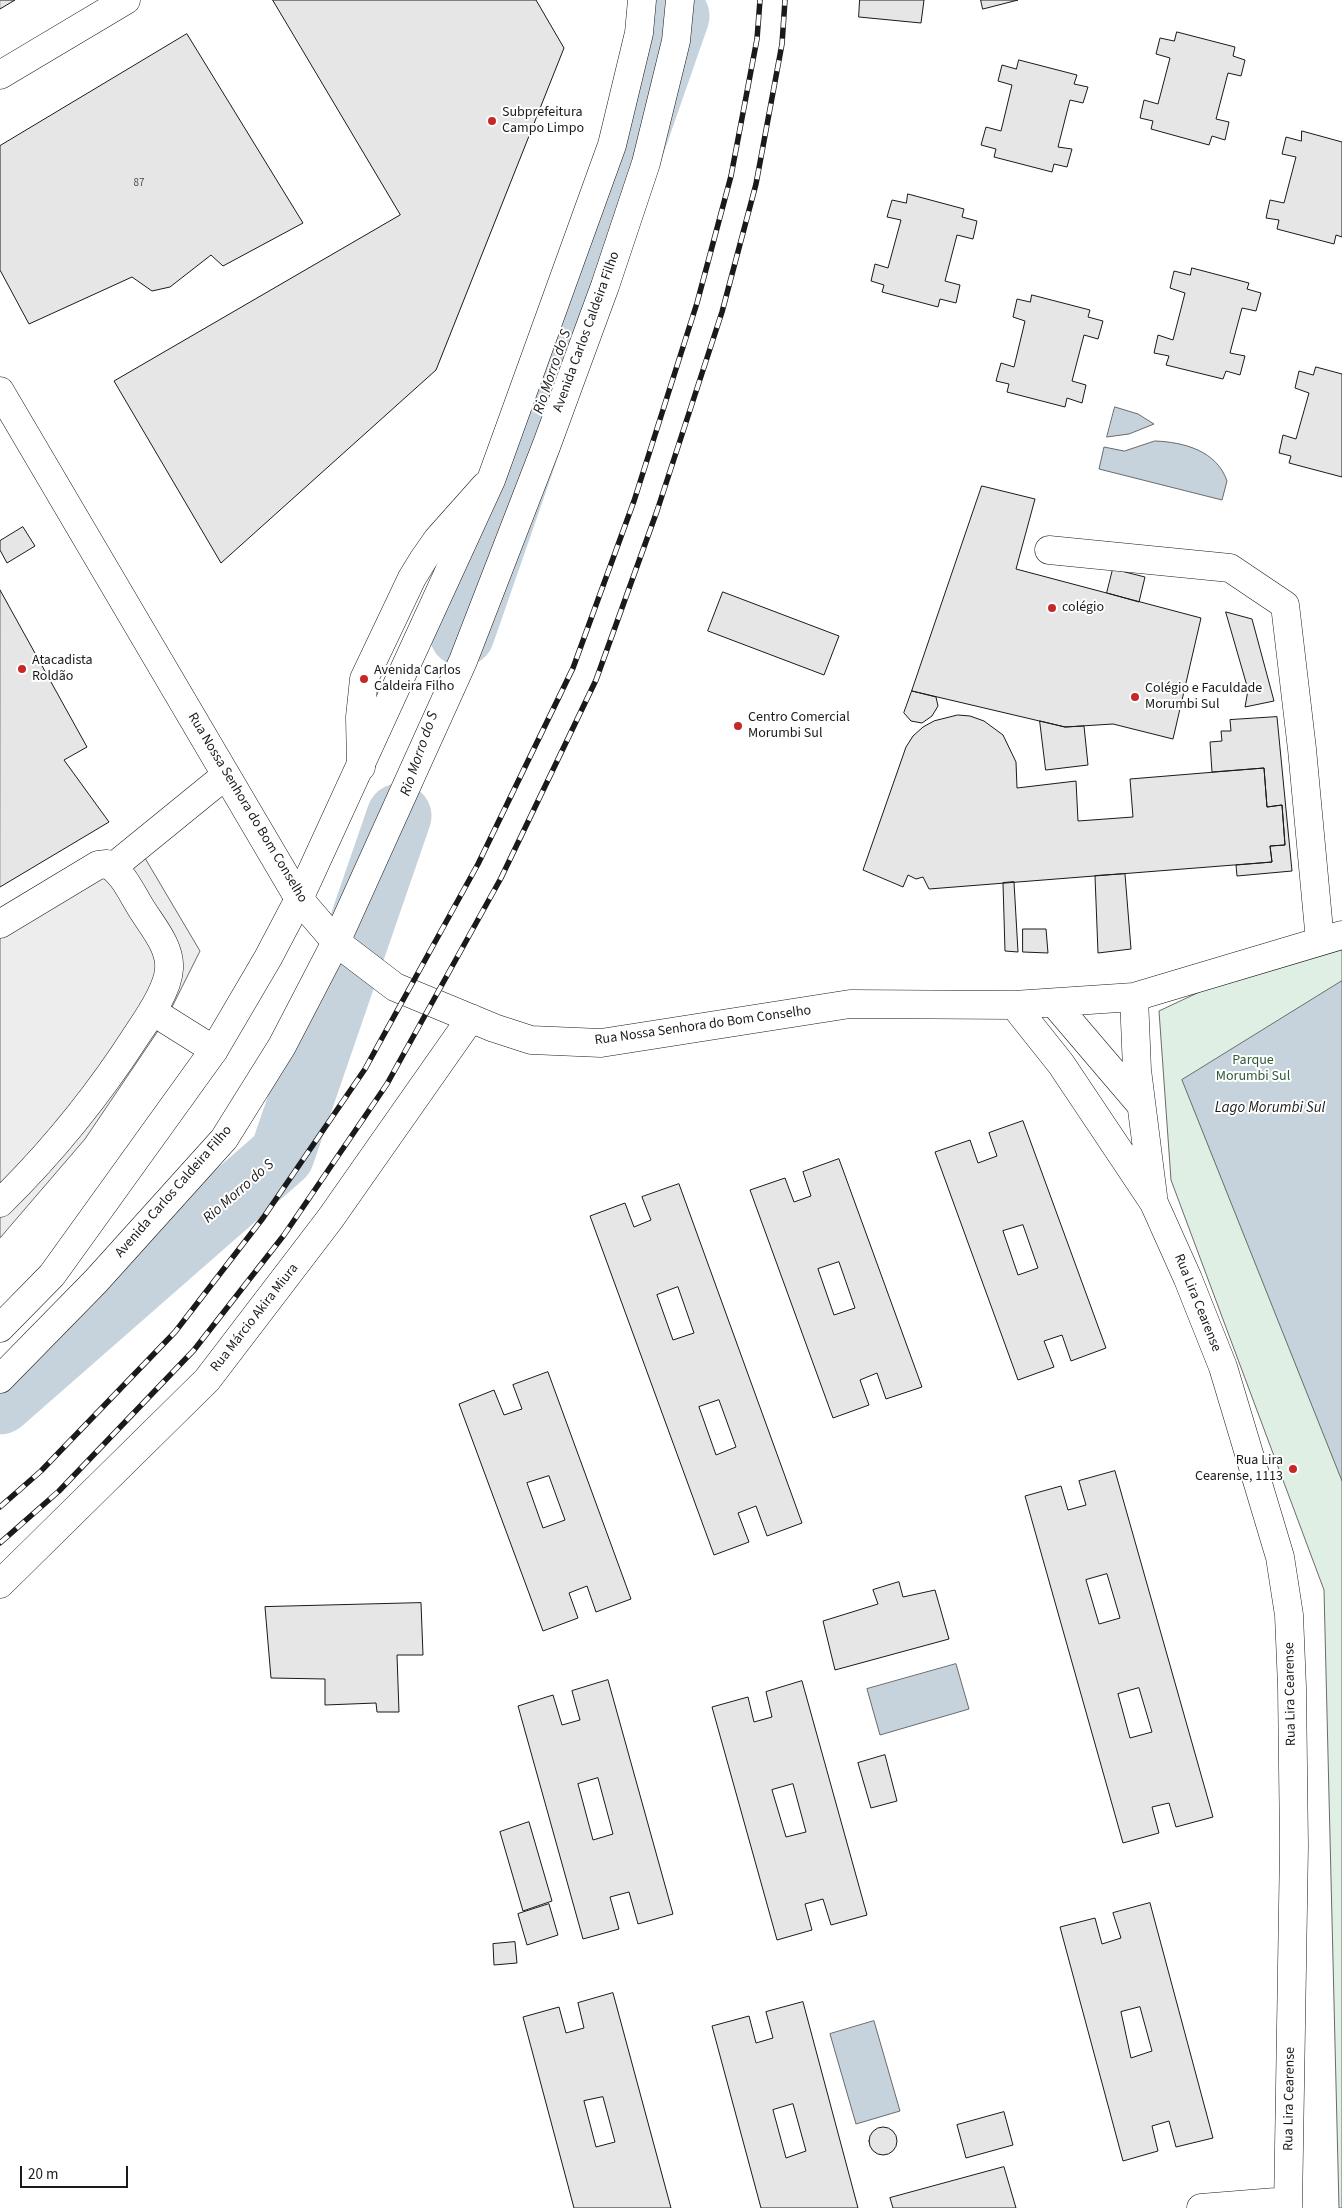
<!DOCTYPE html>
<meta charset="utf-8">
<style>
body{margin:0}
#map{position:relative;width:1342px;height:2208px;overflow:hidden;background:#fff;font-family:"Source Sans 3",sans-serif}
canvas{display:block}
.scale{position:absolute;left:20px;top:2166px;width:108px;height:22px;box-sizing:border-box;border:2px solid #1a1a1a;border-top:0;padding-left:6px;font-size:15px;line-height:18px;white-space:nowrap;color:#1a1a1a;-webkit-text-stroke:4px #fff;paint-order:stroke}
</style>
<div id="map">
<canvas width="1342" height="2208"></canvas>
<div class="scale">20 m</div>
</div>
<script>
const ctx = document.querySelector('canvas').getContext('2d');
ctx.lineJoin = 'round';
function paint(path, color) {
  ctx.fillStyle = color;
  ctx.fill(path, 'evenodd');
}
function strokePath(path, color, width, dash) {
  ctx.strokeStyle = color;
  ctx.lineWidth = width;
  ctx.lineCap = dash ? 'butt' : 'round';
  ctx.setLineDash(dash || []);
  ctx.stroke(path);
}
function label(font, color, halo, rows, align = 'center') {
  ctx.font = font + ' "Source Sans 3",sans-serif';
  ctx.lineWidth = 4;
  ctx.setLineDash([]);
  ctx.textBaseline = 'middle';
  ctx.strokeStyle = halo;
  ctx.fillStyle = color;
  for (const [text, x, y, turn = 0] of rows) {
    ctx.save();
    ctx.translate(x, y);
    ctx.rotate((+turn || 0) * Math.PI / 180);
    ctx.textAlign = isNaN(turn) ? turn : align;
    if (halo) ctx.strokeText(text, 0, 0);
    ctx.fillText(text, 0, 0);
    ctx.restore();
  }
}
const green = new Path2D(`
 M1342,943V2208H1339L1324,1590L1171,1180L1159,1011L1246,970Z`);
const parking = new Path2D(`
 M142,853L200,951L166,1019L85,1139L0,1238V934Z`);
const water = new Path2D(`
 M1115,407L1138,414L1154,424L1129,434L1107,437Z
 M1155,441C1184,442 1217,451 1227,481L1222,500L1099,469L1104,447L1124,451Z
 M1342,981V1481L1182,1080Z
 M956,1664L969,1709L880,1735L867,1689Z
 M874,2021L900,2111L856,2124L830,2034Z`);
const river = new Path2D(`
 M462,634L677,16
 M0,1402L282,1155L399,816`);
const building = new Path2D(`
 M0,0H15L0,9Z
 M273,0H536L564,48L436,370L221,563L114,381L400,215Z
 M860,0H924L921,23L859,17Z
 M981,0H1018L983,9Z
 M1177,32L1235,47L1233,56L1245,60L1241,76L1228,73L1216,119L1229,122L1225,140L1212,136L1209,145L1151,129L1153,121L1140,118L1144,100L1158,104L1170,58L1156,54L1160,38L1174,41Z
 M187,34L303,223L223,266L211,255L170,287L152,291L132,277L29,324L0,270V146Z
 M1019,60L1077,75L1074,84L1088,87L1083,103L1070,100L1058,147L1072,149L1067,167L1054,164L1052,172L994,157L996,149L981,145L986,127L1001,131L1012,85L998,81L1002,65L1016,69Z
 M1302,131L1342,142V237L1336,235L1334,244L1277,229L1279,220L1266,218L1270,200L1284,203L1296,157L1282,154L1286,137L1301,141Z
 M908,194L964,209L962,217L977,221L973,239L957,235L945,281L960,285L956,303L940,299L938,307L882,292L884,285L871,281L875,264L888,268L901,220L887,217L892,200L906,203Z
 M1192,268L1249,283L1247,289L1261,293L1256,311L1242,308L1230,353L1245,356L1240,375L1226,371L1223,379L1166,365L1169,356L1154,353L1158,335L1173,340L1185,293L1170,288L1174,271L1190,275Z
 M1032,295L1090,310L1088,317L1103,321L1098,339L1084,335L1072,381L1086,385L1082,403L1067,398L1065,407L1007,392L1009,384L996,381L1001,363L1014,367L1025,321L1013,317L1017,299L1030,302Z
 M1316,367L1342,374V477L1289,463L1291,456L1279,453L1283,435L1296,439L1309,393L1295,388L1299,371L1313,375Z
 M982,486L1035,499L1016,569L1201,618L1173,739L1113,724L1065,727L912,691Z
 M23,527L35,546L7,563L0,550V541Z
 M1113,569L1145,577L1139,602L1107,593Z
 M0,590L87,747L64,760L109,822L0,887Z
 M723,592L839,636L824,675L708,631Z
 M1226,612L1252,619L1274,701L1245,707L1248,690Z
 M912,691L936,697L938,706L932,716L922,723L911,721L904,713Z
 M958,715L970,716L984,721L1003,735L1016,762L1017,788L1076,781L1078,821L1133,817L1130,779L1264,768L1267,807L1282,805L1285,845L1270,846L1272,862L929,889L923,877L916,879L908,875L903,887L863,870L906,747L913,736L923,727L934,721Z
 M1277,717L1292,871L1237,876L1236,865L1272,862L1270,846L1285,845L1282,805L1267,807L1264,768L1212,772L1210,742L1222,741L1221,731H1231L1230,720Z
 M1040,721L1065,727L1084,726L1088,765L1046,770Z
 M1125,874L1131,949L1098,953L1095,876Z
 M1014,882L1018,952L1005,951L1003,883Z
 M1023,929H1046L1048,953L1023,952Z
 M1023,1121L1106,1348L1071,1361L1062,1335L1044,1341L1054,1367L1018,1380L935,1152L970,1140L978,1163L997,1156L989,1133ZM1023,1225L1038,1268L1018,1275L1003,1231Z
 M839,1159L922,1387L886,1399L877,1373L860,1380L869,1405L833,1418L750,1190L785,1178L794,1202L811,1196L803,1172ZM839,1262L855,1308L834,1315L818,1269Z
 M679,1184L802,1523L767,1536L756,1506L738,1513L749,1542L714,1555L590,1216L625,1203L634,1227L651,1220L642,1197ZM678,1287L694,1333L673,1340L657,1295ZM719,1400L736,1447L716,1455L699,1407Z
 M548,1372L631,1599L596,1612L587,1586L569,1593L578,1618L543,1631L459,1404L494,1390L504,1415L522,1409L513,1385ZM549,1476L565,1520L543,1528L527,1483Z
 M1115,1471L1213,1817L1176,1827L1169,1803L1152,1807L1159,1833L1123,1843L1025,1496L1061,1486L1068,1510L1086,1505L1079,1481ZM1107,1574L1120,1618L1099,1624L1086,1580ZM1139,1688L1152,1732L1130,1738L1118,1694Z
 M899,1582L903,1597L935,1590L949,1639L835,1670L823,1621L878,1604L873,1590Z
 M421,1603L423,1655H397L399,1712H377L376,1703L325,1705V1679L271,1678L265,1607Z
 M608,1680L673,1914L638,1924L629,1892L610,1897L619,1929L583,1939L518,1706L553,1695L562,1725L580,1720L572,1691ZM598,1778L613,1834L593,1840L578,1784Z
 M802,1681L867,1915L831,1925L823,1899L805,1904L812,1930L777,1940L712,1707L748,1697L754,1722L772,1717L766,1692ZM793,1784L806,1832L786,1837L772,1790Z
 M885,1755L897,1801L871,1808L858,1763Z
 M529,1822L552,1901L523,1911L500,1832Z
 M1150,1903L1213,2138L1176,2147L1169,2121L1152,2126L1158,2151L1123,2161L1060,1927L1095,1918L1102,1944L1121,1938L1113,1913ZM1140,2007L1152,2051L1131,2058L1121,2012Z
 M549,1904L558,1935L527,1945L518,1914Z
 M515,1942L517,1963L494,1965L493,1944Z
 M613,1993L671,2208H574L523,2017L559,2007L566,2033L584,2028L578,2003ZM603,2097L615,2142L596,2147L584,2101Z
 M803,2002L858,2208H761L712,2026L749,2016L756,2043L773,2038L766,2012ZM793,2104L806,2151L786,2158L773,2110Z
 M1004,2112L1013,2145L966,2158L957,2125Z
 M869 2141a14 14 0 1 1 28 0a14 14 0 1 1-28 0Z
 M1004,2167L1016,2208H893L890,2198Z`);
const minor = new Path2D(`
 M0,75L126,0
 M0,391L299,899L336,942L395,987L494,1028L531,1040L601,1043L850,1004L1014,1005L1134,997L1342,935
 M1049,550L1230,568L1285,605L1302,749L1320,941
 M361,767L360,717L364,679L412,578L423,560L437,540L485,486
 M113,867L226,775
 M0,924L98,865L107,864C123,872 132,894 141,908C152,926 171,947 169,969C168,989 149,1017 138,1033C97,1097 53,1151 0,1203
 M1134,997L1137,1070L1153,1196
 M1054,1003L1141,1105
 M1014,1005L1061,1064L1154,1203L1188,1279L1223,1367L1280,1557L1289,1615L1292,1687L1294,1846L1288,2208
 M152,1011L214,1050
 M0,1584L207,1380L330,1219L471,1018
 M1201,2208L1288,2201`);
const major = new Path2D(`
 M0,1328L52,1275L214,1050L268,958L299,899L491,480L612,145L639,33L642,0
 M0,1379L96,1281L224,1139L282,1046L336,942L463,661L547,444L605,286L646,163L676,41L680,0`);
const rail = new Path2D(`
 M0,1507L41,1471L175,1332L263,1218L365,1069L478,864L573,668L634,501L697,303L731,176L757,39L760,0
 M0,1543L59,1491L194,1350L284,1235L387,1084L501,878L596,680L657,511L722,312L756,184L782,44L785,0`);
const markers = [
 [492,121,5,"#c62828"],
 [1052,608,5,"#c62828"],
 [22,669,5,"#c62828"],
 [364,679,5,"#c62828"],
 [1135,697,5,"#c62828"],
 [738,726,5,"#c62828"],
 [1293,1469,5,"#c62828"]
];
const numberNames = [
 ["87",139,184]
];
const poiNames = [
 ["Subprefeitura",502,113],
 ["Campo Limpo",502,129],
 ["colégio",1062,608],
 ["Atacadista",32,661],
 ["Roldão",32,677],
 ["Avenida Carlos",374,671],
 ["Caldeira Filho",374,687],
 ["Colégio e Faculdade",1145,689],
 ["Morumbi Sul",1145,705],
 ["Centro Comercial",748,718],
 ["Morumbi Sul",748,734],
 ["Rua Lira",1283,1461,"right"],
 ["Cearense, 1113",1283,1477,"right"]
];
const streetNames = [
 ["Avenida Carlos Caldeira Filho",587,332,-70],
 ["Rua Nossa Senhora do Bom Conselho",247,808,59],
 ["Rua Nossa Senhora do Bom Conselho",703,1026,-8],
 ["Avenida Carlos Caldeira Filho",174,1192,-49],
 ["Rua Lira Cearense",1197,1303,68],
 ["Rua Márcio Akira Miura",255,1318,-52],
 ["Rua Lira Cearense",1291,1694,-91],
 ["Rua Lira Cearense",1290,2099,-89]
];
const parkNames = [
 ["Parque",1253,1061],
 ["Morumbi Sul",1253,1077]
];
const waterNames = [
 ["Rio Morro do S",553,372,-71],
 ["Rio Morro do S",420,754,-71],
 ["Lago Morumbi Sul",1270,1109],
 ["Rio Morro do S",239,1192,-41]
];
paint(green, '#e0efe3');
strokePath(green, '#6a6a6a', 1);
paint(parking, '#ededed');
strokePath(parking, '#6a6a6a', 1);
paint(water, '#c6d2dc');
strokePath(water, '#6a6a6a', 1);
strokePath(river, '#c6d2dc', 65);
paint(building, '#e6e6e6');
strokePath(building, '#1a1a1a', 1);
strokePath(minor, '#1a1a1a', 29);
strokePath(major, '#1a1a1a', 29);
strokePath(minor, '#fff', 28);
strokePath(major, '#fff', 28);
strokePath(rail, '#1a1a1a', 5.5);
strokePath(rail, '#fff', 4, [11]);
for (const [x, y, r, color] of markers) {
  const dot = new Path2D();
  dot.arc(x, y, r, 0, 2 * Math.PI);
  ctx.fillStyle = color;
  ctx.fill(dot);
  strokePath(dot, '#fff', 2);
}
label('11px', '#4d4d4d', null, numberNames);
label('14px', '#1a1a1a', '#fff', poiNames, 'left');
label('14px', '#1a1a1a', '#fff', streetNames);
label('14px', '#2b5a34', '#fff', parkNames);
label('italic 15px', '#1a1a1a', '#fff', waterNames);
</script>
